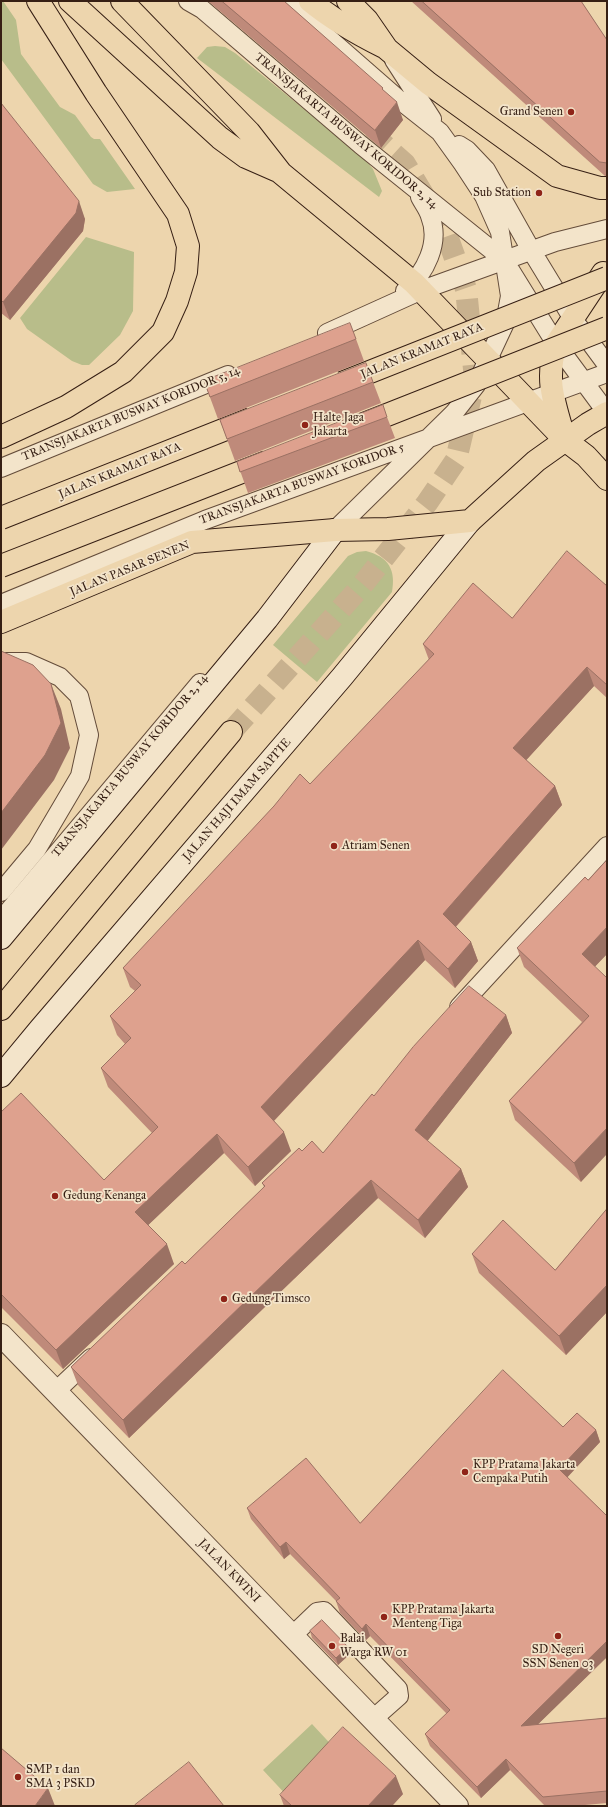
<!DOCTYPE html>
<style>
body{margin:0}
#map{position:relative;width:608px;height:1807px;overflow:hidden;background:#edd5ad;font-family:"IM FELL Great Primer",serif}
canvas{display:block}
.frame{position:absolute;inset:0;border:2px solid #361f14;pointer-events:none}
</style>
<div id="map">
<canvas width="608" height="1807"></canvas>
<div class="frame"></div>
</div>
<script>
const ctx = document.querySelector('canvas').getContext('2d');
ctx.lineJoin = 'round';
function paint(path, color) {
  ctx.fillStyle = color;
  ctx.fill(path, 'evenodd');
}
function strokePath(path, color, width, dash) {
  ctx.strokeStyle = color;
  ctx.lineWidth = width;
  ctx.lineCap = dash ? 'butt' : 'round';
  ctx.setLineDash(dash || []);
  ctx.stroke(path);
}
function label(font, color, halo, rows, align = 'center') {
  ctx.font = font + ' "IM FELL Great Primer",serif';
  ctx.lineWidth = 3.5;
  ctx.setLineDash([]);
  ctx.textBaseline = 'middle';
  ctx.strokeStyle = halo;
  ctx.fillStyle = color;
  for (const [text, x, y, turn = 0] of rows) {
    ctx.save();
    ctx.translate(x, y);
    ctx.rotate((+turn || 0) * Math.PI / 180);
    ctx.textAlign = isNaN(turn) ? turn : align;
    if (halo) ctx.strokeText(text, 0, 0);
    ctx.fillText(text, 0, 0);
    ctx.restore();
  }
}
const green = new Path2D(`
 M1,1H3L16,20L21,54L60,107L75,115L91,137L94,139H100L135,189L107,192L93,184L1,59Z
 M215,46L225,47L235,53L363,157L373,169L382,191L379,197L197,58L207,47Z
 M86,237L134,252L133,311L120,335L89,365H82L72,361L27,329L20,318Z
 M366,551C389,557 396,570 392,592L317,682L273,645L348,556L357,552Z
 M312,1724L339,1753L290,1799L263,1770Z`);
const primaryTunnel = new Path2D(`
 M231,732L364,583L427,503L456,460L475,379L466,289L446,233L405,164L362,125`);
const lane = new Path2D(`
 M188,1L202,9L361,145L504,260L556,344L607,413
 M286,1L397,98L440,132L463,164L484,196L500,232L510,296L505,323L476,385L454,413L329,536
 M394,60L432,119
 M459,145L467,150L486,170L531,250L573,319L607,365
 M405,291C425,273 441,243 430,216C428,209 423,203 420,197
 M327,333L422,290L555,242L607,229
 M1,468L228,375
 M1,604L205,520L607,373
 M1,662H26L60,677L79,696L89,735L80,776L37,849L1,892
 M1,920L200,683
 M459,1007L607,846
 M55,1392L91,1358
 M292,1636L317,1612L324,1611L398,1689L399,1696L373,1719`);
const street = new Path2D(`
 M1,1335L457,1806`);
const secondary = new Path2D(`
 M1,938L267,619L335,530
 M1,1076L40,1029L342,677L470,521`);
const primary = new Path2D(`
 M70,1L220,138L246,157L278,171
 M122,1L249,132L281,173L414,283L565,440L586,456L607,479
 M310,1C333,20 358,34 384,47
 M348,1L367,20L387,49L428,83L557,176L600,188H607
 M1,437L66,407L123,372L163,332L177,301L186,272L188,246L178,214L96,93L38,1
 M564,437C554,402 545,380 556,344L603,273
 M1,622L192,542L335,530L388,529L470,521L536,461L588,424L607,413
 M1,1009L231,732`);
const primaryBridge = new Path2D(`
 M342,383L607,278
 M359,426L607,328
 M1,518L251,419
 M1,566L267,462`);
const wall = new Path2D(`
 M208,1H284L385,92L403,120L381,148Z
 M411,1H581L607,40V176H605Z
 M1,103L85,219L83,231L10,320L1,313Z
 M356,339L364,361L218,419L204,381Z
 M373,382L381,403L235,461L220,420Z
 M387,417L395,438L248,493L237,462Z
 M607,586V698L594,686L526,760L555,786L562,805L456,927L471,942L478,961L455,988L425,960L274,1121L291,1151L255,1186L224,1153L148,1225L174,1264L63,1369L1,1307V1112L104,1180L152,1133L108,1087L101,1068L125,1044L117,1035L110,1016L135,991L130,987L123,968L310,784L429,660L423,644L512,618Z
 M588,880L607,954L595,966L581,1182L515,1120L509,1101L582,1022L524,967L517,948Z
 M506,1015L512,1033L427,1141L461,1169L468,1187L425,1238L378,1198L129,1438L78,1385L71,1367L185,1264L264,1187L262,1183L302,1151L323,1153L374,1096Z
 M607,1209V1312L566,1355L479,1273L472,1254L555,1270Z
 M563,1427L596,1430L600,1442L567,1477L607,1516V1657L538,1724L607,1718V1803L574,1806H545L510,1770L481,1798L430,1746L425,1734L447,1714L370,1636L366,1640L340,1613L336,1601L290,1554L284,1559L251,1519L247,1508L360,1523Z
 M310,1631L348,1647L350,1654L338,1665L312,1638Z
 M403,1794L392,1806H284L280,1795Z`);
const shadedWall = new Path2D(`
 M397,102L403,120L381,148L375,130Z
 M79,201L85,219L83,231L10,320L3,302Z
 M587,667L594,686L520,767L513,748Z
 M51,684L61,709L70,748L54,780L1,850V813Z
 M555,786L562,805L450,933L443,914Z
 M607,927V954L589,973L582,954Z
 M418,940L425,960L268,1127L261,1107Z
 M471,942L478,961L455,988L448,969Z
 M506,1015L512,1033L422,1148L415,1130Z
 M607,1128V1154L581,1182L574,1163Z
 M284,1132L291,1151L255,1186L248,1167Z
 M217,1134L224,1153L142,1231L135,1212Z
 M461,1169L468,1187L425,1238L418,1220Z
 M371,1180L378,1198L129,1438L123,1420Z
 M167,1244L174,1264L63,1369L56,1350Z
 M607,1285V1312L566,1355L559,1336Z
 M596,1430L600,1442L564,1481L559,1469Z
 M286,1542L290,1554L284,1559L280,1547Z
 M366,1624L370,1636L366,1640L362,1629Z
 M607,1641V1657L525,1737L521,1726Z
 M348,1647L350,1654L338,1665L336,1658Z
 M506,1759L510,1770L481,1798L477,1787Z
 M396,1776L403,1794L392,1806H368Z
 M48,1788L55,1806H35Z`);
const building = new Path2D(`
 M222,1H284L383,88L382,89L397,102L375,130Z
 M422,1H581L607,40V163L600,162Z
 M1,103L79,201L76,213L3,302L1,300Z
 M350,323L356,339L210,397L204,381Z
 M366,363L373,382L227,439L220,420Z
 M383,405L387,417L240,472L237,462Z
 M567,551L607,586V685L587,667L513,748L555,786L443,914L471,942L448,969L418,940L261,1107L284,1132L248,1167L217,1134L135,1212L167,1244L56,1350L1,1294V1112L21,1093L104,1180L158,1127L101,1068L131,1038L110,1016L141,985L123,968L274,806L300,774L310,784L434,654L423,644L473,583L512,618Z
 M1,651L33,665L51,684L61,723L45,755L1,813Z
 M607,860V927L582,954L607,978V1128L574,1163L509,1101L589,1016L517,948L585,877L588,880Z
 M469,986L506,1015L415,1130L461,1169L418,1220L371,1180L123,1420L71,1367L182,1261L185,1264L265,1186L262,1183L299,1148L302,1151L312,1141L323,1153L372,1094L374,1096L413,1047Z
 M607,1209V1285L559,1336L472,1254L503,1220L555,1270Z
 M503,1370L563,1427L577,1413L596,1430L559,1469L607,1516V1641L521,1726L607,1718V1791L543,1797L506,1759L477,1787L425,1734L450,1710L366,1624L362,1629L336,1601L340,1598L286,1542L280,1547L247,1508L306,1458L360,1523Z
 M322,1620L348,1647L336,1658L310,1631Z
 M343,1727L396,1776L368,1806H292L280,1795Z
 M1,1748L48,1788L35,1806H1Z
 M189,1762L224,1806H135V1805Z`);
const markers = [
 [571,112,4,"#8f2418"],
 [539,193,4,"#8f2418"],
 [305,425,4,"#8f2418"],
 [334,846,4,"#8f2418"],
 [55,1196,4,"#8f2418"],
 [224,1299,4,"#8f2418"],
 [465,1472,4,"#8f2418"],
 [384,1617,4,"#8f2418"],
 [558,1636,4,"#8f2418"],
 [332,1646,4,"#8f2418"],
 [18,1777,4,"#8f2418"]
];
const poiNames = [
 ["Grand Senen",563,112,"right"],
 ["Sub Station",531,193,"right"],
 ["Halte Jaga",313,418],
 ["Jakarta",313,432],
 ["Atriam Senen",342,846],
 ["Gedung Kenanga",63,1196],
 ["Gedung Timsco",232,1299],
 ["KPP Pratama Jakarta",473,1465],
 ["Cempaka Putih",473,1479],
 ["KPP Pratama Jakarta",392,1610],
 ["Menteng Tiga",392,1624],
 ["Balai",340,1639],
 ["Warga RW 01",340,1653],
 ["SD Negeri",558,1650,"center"],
 ["SSN Senen 03",558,1664,"center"],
 ["SMP 1 dan",26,1770],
 ["SMA 3 PSKD",26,1784]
];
const streetNames = [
 ["TRANSJAKARTA BUSWAY KORIDOR 2, 14",346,131,40],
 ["JALAN KRAMAT RAYA",422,351,-22],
 ["TRANSJAKARTA BUSWAY KORIDOR 5, 14",131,414,-22],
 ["JALAN KRAMAT RAYA",120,471,-22],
 ["TRANSJAKARTA BUSWAY KORIDOR 5",302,484,-20],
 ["JALAN PASAR SENEN",130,569,-22],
 ["TRANSJAKARTA BUSWAY KORIDOR 2, 14",130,766,-50],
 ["JALAN HAJI IMAM SAPI'IE",237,800,-49],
 ["JALAN KWINI",229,1571,46]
];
paint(green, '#b8bd8a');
strokePath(primaryTunnel, '#c8b18e', 22, [22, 11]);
strokePath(lane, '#644c3a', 20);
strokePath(street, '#644c3a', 24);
strokePath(secondary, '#361f14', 24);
strokePath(primary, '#361f14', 24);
strokePath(lane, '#f3e4ca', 18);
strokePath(street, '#f3e4ca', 22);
strokePath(secondary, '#f3e4ca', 22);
strokePath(primary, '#edd5ad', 22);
strokePath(primaryBridge, '#361f14', 24, []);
strokePath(primaryBridge, '#edd5ad', 22);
paint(wall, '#bf8a7a');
paint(shadedWall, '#9b7163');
paint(building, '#dea18e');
strokePath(building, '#9b7163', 1);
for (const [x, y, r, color] of markers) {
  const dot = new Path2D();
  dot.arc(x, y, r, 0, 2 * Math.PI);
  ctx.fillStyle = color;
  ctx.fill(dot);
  strokePath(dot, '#f3e4ca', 1.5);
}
label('12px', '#361f14', '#f3e4ca', poiNames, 'left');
label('12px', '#361f14', '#f3e4ca', streetNames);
</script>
